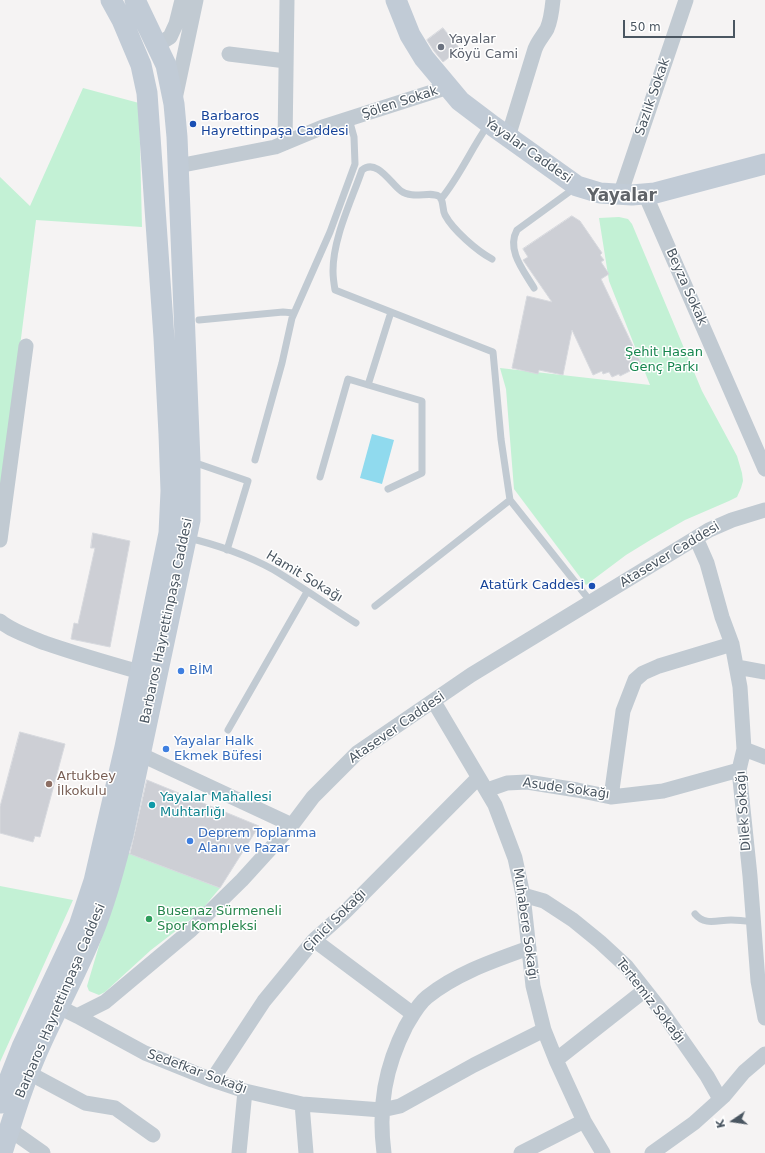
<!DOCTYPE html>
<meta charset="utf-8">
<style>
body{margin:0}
#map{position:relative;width:765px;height:1153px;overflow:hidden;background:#f5f3f3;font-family:"DejaVu Sans",sans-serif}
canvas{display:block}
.north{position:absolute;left:713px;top:1101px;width:40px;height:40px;-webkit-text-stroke:3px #fff;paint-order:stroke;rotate:257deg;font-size:11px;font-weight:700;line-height:16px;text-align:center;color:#4a5661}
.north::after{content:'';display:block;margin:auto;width:14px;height:18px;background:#4a5661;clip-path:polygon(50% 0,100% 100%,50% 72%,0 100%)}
.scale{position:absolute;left:623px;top:20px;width:112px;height:18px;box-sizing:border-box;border:2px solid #4a5661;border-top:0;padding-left:5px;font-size:12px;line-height:14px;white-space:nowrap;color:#4a5661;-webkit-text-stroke:3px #fff;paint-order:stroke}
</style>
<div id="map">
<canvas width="765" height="1153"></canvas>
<div class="north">K</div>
<div class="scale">50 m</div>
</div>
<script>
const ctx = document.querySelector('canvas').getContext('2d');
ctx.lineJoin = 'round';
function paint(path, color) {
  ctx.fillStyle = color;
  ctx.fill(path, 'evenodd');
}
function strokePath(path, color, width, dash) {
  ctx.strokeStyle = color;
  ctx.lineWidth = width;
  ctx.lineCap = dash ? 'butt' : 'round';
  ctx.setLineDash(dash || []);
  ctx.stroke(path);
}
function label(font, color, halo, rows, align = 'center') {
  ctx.font = font + ' "DejaVu Sans",sans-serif';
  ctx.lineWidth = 3;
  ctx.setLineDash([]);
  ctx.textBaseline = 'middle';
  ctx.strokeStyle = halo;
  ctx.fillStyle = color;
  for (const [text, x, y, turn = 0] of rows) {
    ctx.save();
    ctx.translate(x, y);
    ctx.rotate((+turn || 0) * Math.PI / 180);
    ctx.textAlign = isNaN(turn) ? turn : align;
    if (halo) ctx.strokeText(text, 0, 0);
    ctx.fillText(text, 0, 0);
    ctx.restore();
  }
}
const green = new Path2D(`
 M83,88L139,103L142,227L36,220L0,504V177L30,206Z
 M619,217L628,219L632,224L702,391L737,456L742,473L743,481L741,488L737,497L729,501L685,520L652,539L626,555L586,585L514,489L506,389L500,368L650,385L609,281L599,218Z
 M127,852L220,888L199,913L151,950L105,992L99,995L89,991L87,986Z
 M0,886L73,900L0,1062Z`);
const water = new Path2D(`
 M372,434L394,440L382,484L360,478Z`);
const building = new Path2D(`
 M443,28L460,49L443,62L434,51L427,40Z
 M572,216L580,221L602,253L600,255L604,260L601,262L609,274L601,279L642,365L620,376L619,374L612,377L609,372L603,374L602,371L593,375L572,330L563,375L539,370L538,374L512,368L527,296L552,302L523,260L528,257L523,249Z
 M93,533L130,541L110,647L71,639L74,623L78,624L95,548H91Z
 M20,732L65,744L40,837L35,836L33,842L0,833V807Z
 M147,780L259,826L220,888L130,854Z`);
const lane = new Path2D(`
 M441,199C460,176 471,149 488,125
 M492,259C477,251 453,230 445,215C442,209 444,202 440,197C432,190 413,200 401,191C391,184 377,158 362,170C351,202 333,238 333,271C333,277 334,284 335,290L493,352L501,439L510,500L591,602
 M534,288C524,271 506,250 517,230L576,187
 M199,320L283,312L294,313
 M368,385L391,312
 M255,460L282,363L292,318L330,232L355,164L354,137L349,119
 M193,462L248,481L227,550
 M320,477L348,379L422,401V473L388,489
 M188,538C215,544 249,556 274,570C302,587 329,606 356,623
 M375,606L510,500
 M228,730L307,592
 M695,914C705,926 717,920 731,920C738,920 746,921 753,922`);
const street = new Path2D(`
 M157,45L170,37L176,24L182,0
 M229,54L286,61
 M175,99L196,0
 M508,137L535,49C538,41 543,36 547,29C551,20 552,10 553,0
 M285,143L287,0
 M178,166L275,147L323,127L448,87
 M645,194L765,469
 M620,195L686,0
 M696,538L707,563L722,617L732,644L740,687L744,749L739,770L750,876L758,981L765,1018
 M0,540L26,346
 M0,621C12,631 30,637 45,643C77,654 108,663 140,672
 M737,667L765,672
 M434,702L495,805L515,858L523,895L533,986L544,1030L556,1060L584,1121L603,1153
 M744,749L765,757
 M131,750L292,825
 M487,790L507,783L527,782L577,790L611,797L663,791L739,770
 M611,797L623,711L635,680L643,673L659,666L732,644
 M523,895L544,901L573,920L600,942L626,966L663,1013L707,1076L720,1099
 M314,940L413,1014
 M59,1007L77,1016L105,1002L191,930L242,880L292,825L313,797L357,753L471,675L709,530L732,520L765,510
 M77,1016L145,1053L212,1080L245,1091L302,1104L382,1110L400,1106L474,1065L544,1030
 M556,1060L645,990
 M29,1073L85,1103L115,1108L153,1135
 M212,1080L264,1001L314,940L344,913L478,778
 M302,1104L306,1153
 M9,1129L43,1153
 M239,1153L245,1091
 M384,1153C378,1107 385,1067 406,1026C412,1016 418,1004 427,997C457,973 493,961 529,948
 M521,1153L584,1121
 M652,1153L694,1123L724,1096L744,1072L765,1054`);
const secondary = new Path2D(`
 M396,0L410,35L424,58L460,101L493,126L577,186L600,193L632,195L655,193L765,164
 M0,1103L22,1047L79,926L94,881L125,747L169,533L171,491L169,434L164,338L147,93L141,65L122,20L111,0
 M2,1153C14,1114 26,1075 43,1039C59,1005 77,971 91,937C105,904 114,869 123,835L190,520V461L177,137L174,104L166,65L135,0`);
const markers = [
 [441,47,4,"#6b7280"],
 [193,124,4,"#1a4fb4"],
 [592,586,4,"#1a4fb4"],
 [181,671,4,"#3f7fe0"],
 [166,749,4,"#3f7fe0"],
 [49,784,4,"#8d6e63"],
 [152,805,4,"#0f9aa8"],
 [190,841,4,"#3f7fe0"],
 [149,919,4,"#2e9e5b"]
];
const worshipNames = [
 ["Yayalar",449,40],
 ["Köyü Cami",449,55]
];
const streetNames = [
 ["Sazlık Sokak",653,97,-71],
 ["Şölen Sokak",400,103,-18],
 ["Yayalar Caddesi",528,151,35],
 ["Beyza Sokak",686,287,66],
 ["Atasever Caddesi",670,555,-31],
 ["Hamit Sokağı",304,577,31],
 ["Barbaros Hayrettinpaşa Caddesi",167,621,-78],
 ["Atasever Caddesi",397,728,-35],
 ["Asude Sokağı",566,789,8],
 ["Dilek Sokağı",744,811,-94],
 ["Çinici Sokağı",335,921,-45],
 ["Muhabere Sokağı",525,924,82],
 ["Barbaros Hayrettinpaşa Caddesi",61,1001,-67],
 ["Tertemiz Sokağı",650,1001,52],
 ["Sedefkar Sokağı",197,1072,20]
];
const transitNames = [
 ["Barbaros",201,117],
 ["Hayrettinpaşa Caddesi",201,132],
 ["Atatürk Caddesi̇",584,586,"right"]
];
const parkNames = [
 ["Şehit Hasan",664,353],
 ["Genç Parkı",664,368]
];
const shopNames = [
 ["BİM",189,671],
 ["Yayalar Halk",174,742],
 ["Ekmek Büfesi",174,757],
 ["Deprem Toplanma",198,834],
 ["Alanı ve Pazar",198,849]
];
const educationNames = [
 ["Artukbey",57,777],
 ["İlkokulu",57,792]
];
const cultureNames = [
 ["Yayalar Mahallesi",160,798],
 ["Muhtarlığı",160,813]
];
const leisureNames = [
 ["Busenaz Sürmeneli",157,912],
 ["Spor Kompleksi",157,927]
];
const districtNames = [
 ["Yayalar",622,197]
];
paint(green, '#c3f1d5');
paint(water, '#90daee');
paint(building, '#cdcfd5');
strokePath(building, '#d7d9de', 1);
strokePath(lane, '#c1cad2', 7);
strokePath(street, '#c1cad2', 15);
strokePath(secondary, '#c1cbd6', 21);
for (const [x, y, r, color] of markers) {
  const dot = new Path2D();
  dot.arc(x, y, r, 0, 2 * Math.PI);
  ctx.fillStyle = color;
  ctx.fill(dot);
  strokePath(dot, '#fff', 1.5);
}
label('13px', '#5b616d', '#fff', worshipNames, 'left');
label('13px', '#4a5661', '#fff', streetNames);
label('13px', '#164399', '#fff', transitNames, 'left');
label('13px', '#17864f', '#fff', parkNames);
label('13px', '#366cbe', '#fff', shopNames, 'left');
label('13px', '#785e54', '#fff', educationNames, 'left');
label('13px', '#0d838f', '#fff', cultureNames, 'left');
label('13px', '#27864d', '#fff', leisureNames, 'left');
label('bold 17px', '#5f6368', '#fff', districtNames);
</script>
